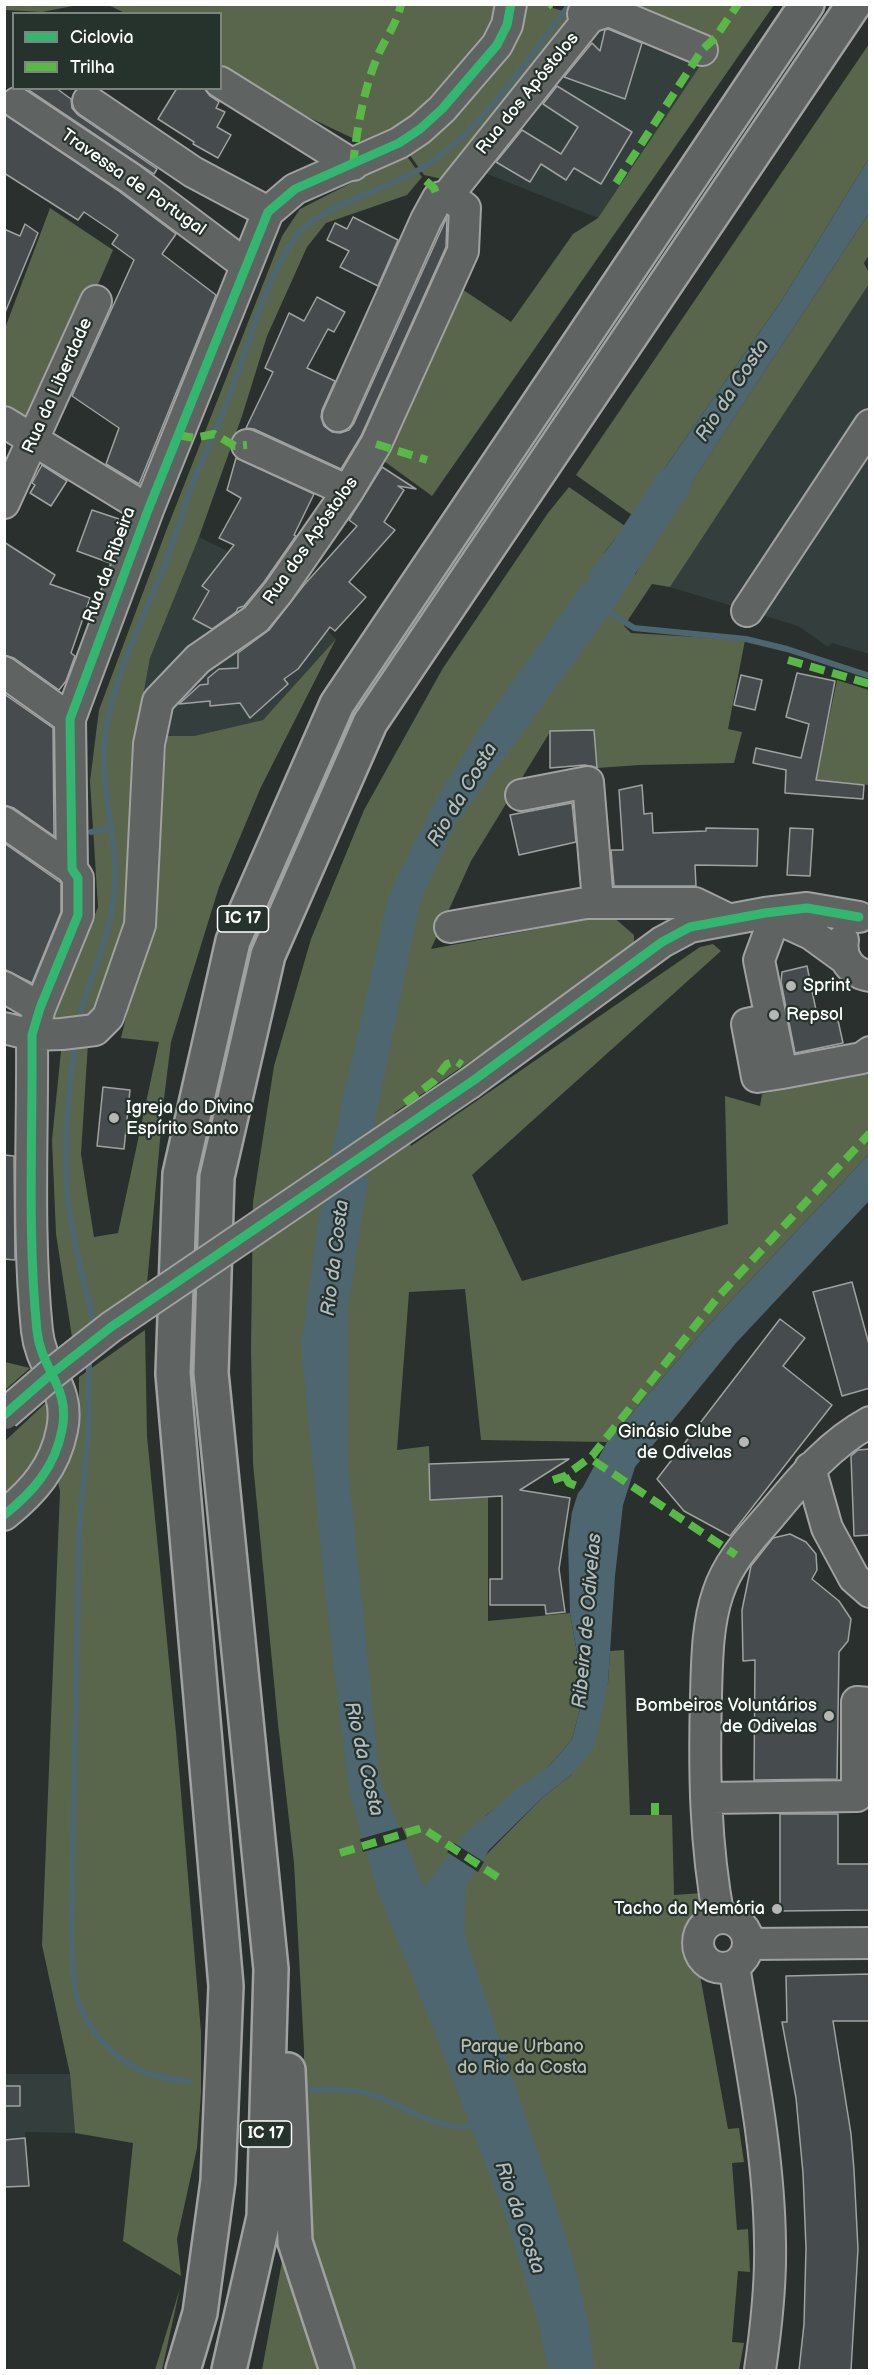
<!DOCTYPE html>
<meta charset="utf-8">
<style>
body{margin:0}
#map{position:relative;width:874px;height:2375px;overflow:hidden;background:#29302d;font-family:"Balsamiq Sans",sans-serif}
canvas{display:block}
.frame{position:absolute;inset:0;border:6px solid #fff;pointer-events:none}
.legend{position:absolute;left:12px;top:12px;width:210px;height:78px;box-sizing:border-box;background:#26332d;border:2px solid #7d8581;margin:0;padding:8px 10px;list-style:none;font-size:18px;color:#fff}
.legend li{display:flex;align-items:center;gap:12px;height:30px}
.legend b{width:30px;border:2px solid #7d8581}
</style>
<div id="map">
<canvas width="874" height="2375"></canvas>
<div class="frame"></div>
<ul class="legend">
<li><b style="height:8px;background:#33b770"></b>Ciclovia</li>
<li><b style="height:8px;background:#58b947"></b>Trilha</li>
</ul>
</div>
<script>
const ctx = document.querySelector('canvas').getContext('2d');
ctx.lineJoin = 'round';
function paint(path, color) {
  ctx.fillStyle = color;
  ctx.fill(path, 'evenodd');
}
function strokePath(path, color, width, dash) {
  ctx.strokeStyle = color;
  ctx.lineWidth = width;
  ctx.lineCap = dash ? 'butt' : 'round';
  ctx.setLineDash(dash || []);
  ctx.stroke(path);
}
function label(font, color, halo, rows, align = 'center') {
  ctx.font = font + ' "Balsamiq Sans",sans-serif';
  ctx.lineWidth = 4.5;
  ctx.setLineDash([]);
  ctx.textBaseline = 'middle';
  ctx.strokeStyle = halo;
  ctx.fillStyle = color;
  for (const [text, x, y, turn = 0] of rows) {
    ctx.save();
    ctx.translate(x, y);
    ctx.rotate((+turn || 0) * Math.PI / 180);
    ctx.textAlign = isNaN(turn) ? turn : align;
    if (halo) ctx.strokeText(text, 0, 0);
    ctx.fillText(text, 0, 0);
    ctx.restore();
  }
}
const built = new Path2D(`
 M583,17L707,57L598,218L485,173L468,152Z
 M869,284V654L832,643L828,647L798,626L670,587Z
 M199,537L273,573L336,639L263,720L194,736H167L140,733L143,697L150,658Z
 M4,2074H70L75,2133L25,2132L29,2186L5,2187Z`);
const green = new Path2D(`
 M4,5L5,4L78,5L42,12L5,10Z
 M108,5H494V28L404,125L365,144L291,109L221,65L220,14L125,13Z
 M525,5H553V8L583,17L442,179L424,175L409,154L424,143L515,47Z
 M617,5H774L432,496L377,456L459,287L511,322L573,234L598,218L706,57Z
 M869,44V158L782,300L632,515L576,475Z
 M406,155L422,177L407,195L326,223L307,247L267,336L242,416L199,537L150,658L143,697L135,782V921L94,1018H54L98,907L90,781L99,710L166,531L282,236L300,209Z
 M50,208L113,250L37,425L5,404L4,331Z
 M869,213V255L864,263L869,273V284L670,587L652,584L624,626L631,633L745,640L728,729L742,732L734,763L640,765L597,768L594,731L550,732L471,861L431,949L611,915L634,935V950L394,1113L411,1146L700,947L713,944L721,951L472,1175L522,1281L728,1224L725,1096L760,1106L762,1094L869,1069V1154L709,1324L607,1442L481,1440L465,1289L409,1292L397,1450L429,1446L431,1500L488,1497V1621L570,1613L577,1653L581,1705L572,1739L551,1764L485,1816V1856L543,1797L571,1775L608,1683L610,1651L624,1650L630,1815H672L674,1895L703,1893L702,1907C675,1927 675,1954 700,1975L728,2129L739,2128L744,2162L732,2163L737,2230L748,2229L750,2272L738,2271L732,2342L744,2343L739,2370H354L308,2224L305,2179L304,2049L294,1863L278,1724L253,1463L251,1347L253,1202L274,1066L311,939L364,810L443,668L548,513L569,487L625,526L604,553L635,575L651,544L682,496Z
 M336,639L261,787L219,887L171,1042L163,1107L147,1284L72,1337L56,1234L52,1140L61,1051L88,1043L81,1154L94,1237L118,1233L159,1042L121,1038L150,919L167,736H194L263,720Z
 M837,680L869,690V785L816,780Z
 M145,1330L147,1436L176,1733L201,2032V2093L197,2148L177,2239L181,2276L123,2241L133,2143L75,2133L70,2074L42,1945L60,1491L57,1478L73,1451L79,1404V1377Z
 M5,1362L30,1368L5,1390L4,1362Z
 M51,1398L45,1443L36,1470L5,1501V1441Z
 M283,2256L324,2370H262Z
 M180,2288L162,2370H155Z`);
const water = new Path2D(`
 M869,158V213L658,533L632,515L782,300Z
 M625,526L651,544L627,589L588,574Z
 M583,583L621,598L456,824L420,902L374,1127L330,1158L389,894L436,799L481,726Z
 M869,1154V1201L736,1343L635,1467L623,1505L615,1576L608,1683L594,1748L571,1775L543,1797L489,1850L466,1887L464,1933C489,2008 514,2083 540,2158C562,2225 590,2300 594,2370H548L540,2328L507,2221L429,2017L377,1890L348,1786L324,1581L301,1346L320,1209L369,1175L348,1306V1467L380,1780L424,1887L465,1834L515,1790L551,1764L572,1739L581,1705L577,1653L570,1613L568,1542L572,1512L578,1493L583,1487L607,1442L709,1324Z`);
const pier = new Path2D(`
 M402,1827L407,1839L363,1852L360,1839Z
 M454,1843L484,1862L478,1872L447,1852Z`);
const stream = new Path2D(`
 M606,610L634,628L746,639L787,649L870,676
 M91,832L110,828
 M78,1024C81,1008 87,993 92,978C103,947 113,918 115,885C118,835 98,785 105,735C113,678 141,624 162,571C175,542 183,510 194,480C205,452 219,425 229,397C249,346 265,274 300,232C324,204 387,190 422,168C482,131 527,60 570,4
 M76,1040C69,1084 65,1127 66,1172C67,1220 82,1273 93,1320L92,1329
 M89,1357L88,1437L79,1533L71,1938C73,1955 72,1973 75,1989C83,2026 116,2065 153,2075C165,2078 178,2080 190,2082
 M298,2089C318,2091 337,2087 357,2091C397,2098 434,2134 475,2125`);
const river = new Path2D(`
 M572,629L595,602L672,485
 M337,1242L340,1215L362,1093`);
const building = new Path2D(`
 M608,29L642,43L625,99L564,77L592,43L600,51L605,30Z
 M557,86L632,132L601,184L574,168L566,180L541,164L530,182L496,162L522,130L561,154L578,127L543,104Z
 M26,88H56L71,99L72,108L78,115L157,169L154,174Z
 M177,88H204L210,96L219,102L216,108L225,112L217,127L231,135L218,158L193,144L194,142L158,119Z
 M4,114L120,192L176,234L162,254L216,295L139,484L106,464L119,428L72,396L134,260L112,244L118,235L84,212L78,220L4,173Z
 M353,217L398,240L378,286L340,267L349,251L327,240L335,223L347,229Z
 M447,217L446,247L361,436L341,469L254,429L246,428L273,372L265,368L289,313L304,321L317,297L345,312L334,332L328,329L307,368L335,381L322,410L321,417L324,426L332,432L340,433L349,430L354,423Z
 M25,224L38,233L4,315V229L20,236Z
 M236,458L314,494L294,535L296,536L264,582L244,606L238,608L236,612L212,629L193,619L209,591L202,586L234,545L219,538L241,498L227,490Z
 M42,465L67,481L51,506L30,493L35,485L32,483Z
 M382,467L416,489L398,486L404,490L384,522L395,530L349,582L366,597L335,631L330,627L298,669L284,679L288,684L250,718L240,703L210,706V701L179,704L200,685L208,684V678L219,669L238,668V653L269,630L304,585L357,526L349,520Z
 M92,510L125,521L110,563L77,551Z
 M4,542L55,575L50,584L90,598L71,653L75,656L66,681L59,690L14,658L4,655Z
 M797,673L835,681L816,780L864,785L863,799L785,793L786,770L753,763L756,748L801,758L809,724L786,717Z
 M741,675L762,680L755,710L734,705Z
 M4,694L53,728L54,836L14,808L4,805Z
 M594,730L597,768L585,765L550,768V731Z
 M642,785L644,814L652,813L653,833L706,831V828L758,829L757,866L695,865L696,886H614L611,850H623L619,790Z
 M572,803L576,842L519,855L510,815Z
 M790,828L813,829L810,876L787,875Z
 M4,843L61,883V912L32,983L4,969Z
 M807,966L818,1020L837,1016L843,1043L795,1053L781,982L782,972Z
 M103,1087L130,1090L124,1149L97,1146Z
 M4,1155L14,1156L15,1260L4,1259Z
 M852,1282L870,1348V1388L842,1396L813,1292Z
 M780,1319L805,1338L783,1366L832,1405L730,1536L684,1511L657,1479Z
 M870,1449V1535L854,1536L851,1456L858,1450Z
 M569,1459L520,1490L570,1498L559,1569L565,1612L546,1614L545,1605H490V1579H502V1496L430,1500L429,1464Z
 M790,1534L806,1542L816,1554L817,1570L812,1579L839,1601L851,1619L848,1641L839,1652L837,1779L754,1780L755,1660L743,1661L742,1610L751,1566L773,1538Z
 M780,1814H838V1864H869V1910L780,1911Z
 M870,1974V2021H833L851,2134L854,2170L858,2249L851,2370H799L804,2324L806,2248L803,2173L796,2098L782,2022H787L786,1976Z
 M4,2086H20V2106H4Z
 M25,2138L29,2186L4,2187V2140Z`);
const minor = new Path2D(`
 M590,17L609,11L702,50
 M220,82L353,165
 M88,101L193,172L268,212
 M17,103L130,178L246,265
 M338,416L426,220L438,198L448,195
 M4,422L148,510
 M247,445L348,491
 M4,503L96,301
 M747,611L870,425
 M4,672L70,719
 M521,795L588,782L598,902
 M4,822L72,869
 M765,913L811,934L844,958
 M775,917L759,960L782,1073L862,1058L870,1052
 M450,927L586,903H695L726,918
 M843,940C840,958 851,973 870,976
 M4,987L40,1008
 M771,1019L747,1024L757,1077L782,1073
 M4,1028L32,1035L62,1034L95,1030L108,1017L140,925L149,744L158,701L198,659L256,619L278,592L348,491L376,444L463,251L465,208L448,195L590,17L583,14
 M470,1083L662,942L690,927L765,913L807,908L859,917
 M810,1468L827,1528L854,1578L870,1592
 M4,1515C33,1492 55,1467 62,1430C71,1387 41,1370 37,1331C27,1233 33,1133 32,1035L40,1008L78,915V878L72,869L70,719L148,510L268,212L295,189L399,143L420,129L442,109L497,45L507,25L511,4
 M706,1798L857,1796V1702L870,1703
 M698 1943a25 25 0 1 1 50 0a25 25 0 1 1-50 0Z
 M719,1918C705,1845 704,1771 706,1696C707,1662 707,1625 718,1593C728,1562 750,1539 771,1515C800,1480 829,1444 870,1422
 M749,1944L870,1943
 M734,1966C749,2057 769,2150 770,2243C771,2285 766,2329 760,2370`);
const highway = new Path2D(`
 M288,2070L295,2242L337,2370
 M183,2370L200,2313L218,2181L226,1986L173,1374L180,1174L233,941L337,704L807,4
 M229,2370L264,2217L271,1969L211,1373L217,1177L268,955L370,723L854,4`);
const minorBridge = new Path2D(`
 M5,1414L50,1375L111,1327L470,1083`);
const quiet = new Path2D(`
 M550,4L553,6
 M353,165C357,129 363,93 376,60C383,41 397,25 401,4
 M426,181L434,188L438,198
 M616,183L702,50L715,38L738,4
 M178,435L194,438L214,434L235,446L247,445
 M376,444L427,460
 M788,660L870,684
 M405,1103L434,1081L447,1064L456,1061L462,1065
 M594,1461L736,1555
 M565,1476L569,1483L579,1487
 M553,1480L565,1476L592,1456L718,1297L870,1133
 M655,1815V1803
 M340,1853L422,1828L502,1880`);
const cycleway = new Path2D(`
 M4,1415L50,1375L111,1327L474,1080L662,942L690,927L765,913L807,908L859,917
 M4,1515C33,1492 55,1467 62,1430C71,1387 41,1370 37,1331C27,1233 33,1133 32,1035L40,1008L78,915V878L72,869L70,719L148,510L268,212L295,189L399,143L420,129L442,109L497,45L507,25L511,4`);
const markers = [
 [791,986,6,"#b4b7b6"],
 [774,1015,6,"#b4b7b6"],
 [114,1118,6,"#b4b7b6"],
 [744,1442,6,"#b4b7b6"],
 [829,1716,6,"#b4b7b6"],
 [777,1909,6,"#b4b7b6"]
];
const shields = [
 [243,919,51],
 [266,2134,51]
];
const shieldNames = [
 ["IC 17",243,919],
 ["IC 17",266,2134]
];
const streetNames = [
 ["Rua dos Apóstolos",528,94,-51],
 ["Travessa de Portugal",133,183,35],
 ["Rua da Liberdade",58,386,-66],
 ["Rua dos Apóstolos",311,541,-55],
 ["Rua da Ribeira",110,565,-70]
];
const poiNames = [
 ["Sprint",803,986],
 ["Repsol",786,1015],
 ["Igreja do Divino",126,1108],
 ["Espírito Santo",126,1129],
 ["Ginásio Clube",732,1432,"right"],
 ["de Odivelas",732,1453,"right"],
 ["Bombeiros Voluntários",817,1706,"right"],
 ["de Odivelas",817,1727,"right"],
 ["Tacho da Memória",765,1909,"right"]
];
const parkNames = [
 ["Parque Urbano",522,2047],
 ["do Rio da Costa",522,2068]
];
const waterNames = [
 ["Rio da Costa",733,391,-57],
 ["Rio da Costa",463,795,-59],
 ["Rio da Costa",336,1258,-83],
 ["Ribeira de Odivelas",588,1621,-85],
 ["Rio da Costa",363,1759,77],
 ["Rio da Costa",519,2218,71]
];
paint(built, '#333e3d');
paint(green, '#59664b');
paint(water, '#4e666f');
paint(pier, '#29302d');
strokePath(stream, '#4e666f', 6);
strokePath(river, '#4e666f', 36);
paint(building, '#464c4d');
strokePath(building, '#9fa2a0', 1.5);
strokePath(minor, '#9fa2a0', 34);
strokePath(highway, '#9fa2a0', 38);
strokePath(minor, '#5f6362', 30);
strokePath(highway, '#5f6362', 33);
strokePath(minorBridge, '#9fa2a0', 34, []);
strokePath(minorBridge, '#5f6362', 30);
strokePath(quiet, '#58b947', 8, [15, 8]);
strokePath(cycleway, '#33b770', 9);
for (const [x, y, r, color] of markers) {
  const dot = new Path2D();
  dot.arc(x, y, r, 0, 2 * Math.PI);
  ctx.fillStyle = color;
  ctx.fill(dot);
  strokePath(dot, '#26332d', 2);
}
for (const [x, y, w] of shields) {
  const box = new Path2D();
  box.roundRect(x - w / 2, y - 13, w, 26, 4.5);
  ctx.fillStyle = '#26332d';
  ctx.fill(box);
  strokePath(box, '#fff', 1.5);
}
label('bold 16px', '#fff', null, shieldNames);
label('18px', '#fff', '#26332d', streetNames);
label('18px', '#fff', '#26332d', poiNames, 'left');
label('18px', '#b7beb0', '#26332d', parkNames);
label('italic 20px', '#b1bcc1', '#26332d', waterNames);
</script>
